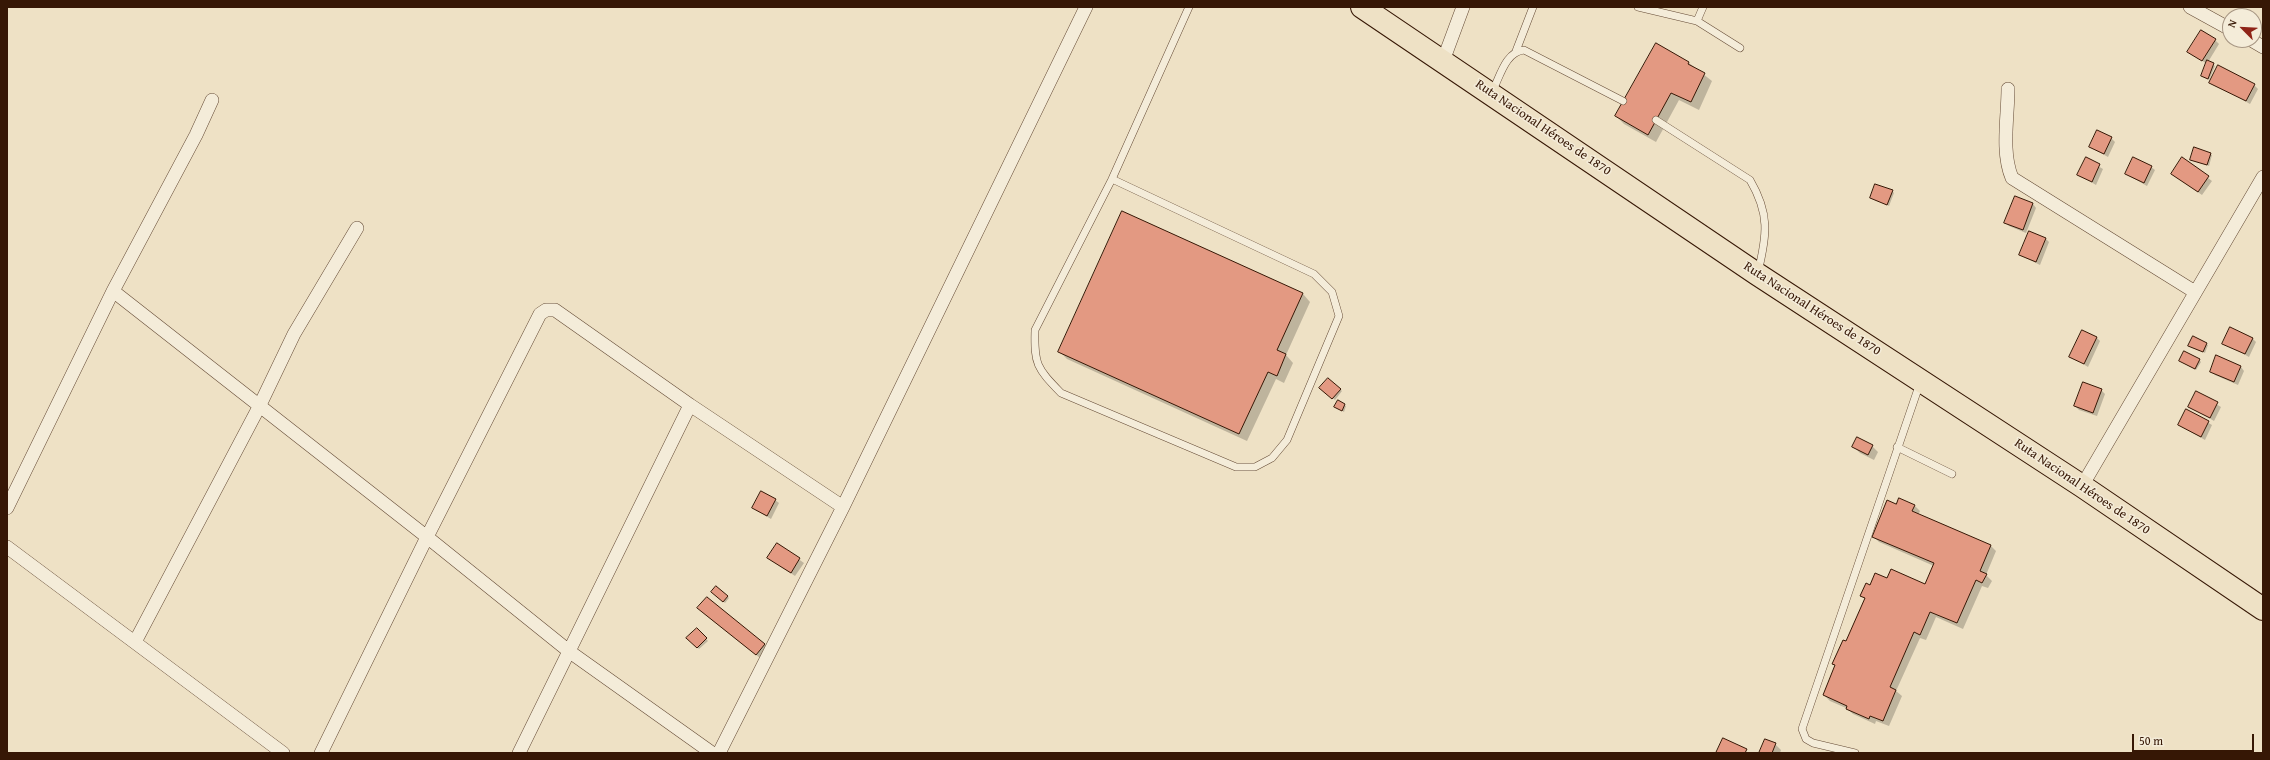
<!DOCTYPE html>
<meta charset="utf-8">
<style>
body{margin:0}
#map{position:relative;width:2270px;height:760px;overflow:hidden;background:#eee1c5;font-family:"Gentium Book Plus",serif}
canvas{display:block}
.frame{position:absolute;inset:0;border:8px solid #361705;pointer-events:none}
.north{position:absolute;left:2222px;top:8px;width:40px;height:40px;box-sizing:border-box;background:#f4ecd9;border:1px solid #a89784;border-radius:50%;rotate:294deg;font-size:11px;font-weight:700;line-height:16px;text-align:center;color:#361705}
.north::after{content:'';display:block;margin:auto;width:14px;height:18px;background:#8f2418;clip-path:polygon(50% 0,100% 100%,50% 72%,0 100%)}
.scale{position:absolute;left:2132px;top:734px;width:122px;height:18px;box-sizing:border-box;border:2px solid #361705;border-top:0;padding-left:5px;font-size:12px;line-height:14px;white-space:nowrap;color:#361705;-webkit-text-stroke:3px #f4ecd9;paint-order:stroke}
</style>
<div id="map">
<canvas width="2270" height="760"></canvas>
<div class="frame"></div>
<div class="north">N</div>
<div class="scale">50 m</div>
</div>
<script>
const ctx = document.querySelector('canvas').getContext('2d');
ctx.lineJoin = 'round';
function paint(path, color) {
  ctx.fillStyle = color;
  ctx.fill(path, 'evenodd');
}
function strokePath(path, color, width, dash) {
  ctx.strokeStyle = color;
  ctx.lineWidth = width;
  ctx.lineCap = dash ? 'butt' : 'round';
  ctx.setLineDash(dash || []);
  ctx.stroke(path);
}
function label(font, color, halo, rows, align = 'center') {
  ctx.font = font + ' "Gentium Book Plus",serif';
  ctx.lineWidth = 3;
  ctx.setLineDash([]);
  ctx.textBaseline = 'middle';
  ctx.strokeStyle = halo;
  ctx.fillStyle = color;
  for (const [text, x, y, turn = 0] of rows) {
    ctx.save();
    ctx.translate(x, y);
    ctx.rotate((+turn || 0) * Math.PI / 180);
    ctx.textAlign = isNaN(turn) ? turn : align;
    if (halo) ctx.strokeText(text, 0, 0);
    ctx.fillText(text, 0, 0);
    ctx.restore();
  }
}
const shadow = new Path2D(`
 M2215,40L2219,44L2208,62L2215,66L2209,80L2202,76L2207,64L2189,52Z
 M1689,63L1712,81L1699,110L1679,100L1656,142L1624,124L1616,116Z
 M2211,82L2254,85L2258,89L2250,104Z
 M2111,138L2115,142L2108,157L2090,147Z
 M2195,149L2212,155L2209,166L2191,160Z
 M2086,159L2103,169L2096,185L2079,175Z
 M2182,159L2212,181L2202,195L2176,177Z
 M2151,167L2155,170L2147,186L2126,174Z
 M1892,191L1894,193L1889,206L1871,198Z
 M2016,197L2033,204L2036,208L2026,233L2009,226L2005,222Z
 M1122,212L1303,294L1310,302L1286,355L1293,363L1284,383L1276,379L1247,441L1067,359L1059,351Z
 M2045,238L2049,242L2040,265L2020,255Z
 M2096,337L2100,341L2088,367L2070,356Z
 M2193,337L2208,345L2205,353L2191,347Z
 M2252,338L2256,342L2249,357L2224,343Z
 M2199,360L2201,362L2196,370L2180,361Z
 M2241,367L2244,371L2238,385L2215,375L2211,371Z
 M1328,379L1342,391L1335,400L1321,388Z
 M2101,390L2105,394L2097,416L2079,410L2075,406Z
 M2196,392L2221,407L2214,421L2189,406Z
 M1338,402L1346,406L1344,412L1336,407Z
 M2187,410L2212,425L2205,440L2179,425Z
 M1872,446L1878,452L1874,460L1860,453L1854,447Z
 M775,500L779,503L771,519L753,508Z
 M1896,505H1914L1920,511L1918,515L1991,546L1996,551L1986,575L1992,581L1988,588L1982,586L1963,629L1936,617L1926,640L1920,638L1896,691L1902,696L1889,726L1876,721L1875,724L1853,714L1846,708L1830,701L1824,695L1865,599L1861,595L1871,586L1887,579L1925,585L1934,566L1879,542L1873,536Z
 M777,544L804,563L795,576L768,558Z
 M717,587L729,598L725,603L713,592Z
 M702,612L764,644L768,648L760,658Z
 M697,629L708,641L699,649L688,638Z
 M1775,744L1781,750L1780,753H1760Z`);
const building = new Path2D(`
 M2201,30L2216,39L2202,61L2187,52Z
 M1656,43L1689,62L1688,64L1705,73L1691,102L1671,93L1648,135L1615,116Z
 M2207,60L2214,63L2208,79L2201,76Z
 M2218,65L2255,84L2246,101L2209,83Z
 M2097,130L2112,137L2104,154L2089,147Z
 M2194,147L2211,153L2207,165L2190,160Z
 M2086,157L2100,164L2092,182L2077,175Z
 M2133,157L2152,166L2144,183L2125,174Z
 M2182,157L2209,176L2198,192L2171,174Z
 M1875,184L1893,190L1887,205L1870,198Z
 M2015,196L2033,203L2023,230L2004,223Z
 M1122,211L1303,293L1277,350L1286,354L1277,376L1268,372L1239,434L1058,352Z
 M2029,231L2046,238L2036,262L2019,255Z
 M2230,327L2253,338L2245,354L2222,344Z
 M2082,330L2097,337L2084,364L2069,357Z
 M2193,336L2207,343L2203,352L2188,346Z
 M2184,351L2200,359L2195,369L2179,361Z
 M2216,355L2241,366L2234,382L2210,372Z
 M1328,378L1341,389L1332,399L1319,388Z
 M2083,382L2102,389L2093,413L2074,406Z
 M2196,391L2218,402L2210,418L2188,407Z
 M1338,400L1345,404L1342,411L1334,407Z
 M2186,409L2209,421L2201,437L2178,425Z
 M1857,437L1873,445L1868,455L1852,447Z
 M761,491L776,499L767,516L752,508Z
 M1899,498L1915,505L1912,511L1991,545L1980,571L1987,574L1982,583L1976,580L1957,623L1930,612L1920,635L1914,632L1890,687L1896,690L1883,721L1870,716L1869,719L1846,709L1847,706L1823,695L1835,665L1832,664L1843,640L1846,641L1865,598L1860,596L1866,583L1870,585L1875,573L1887,578L1891,569L1925,584L1934,563L1872,537L1887,500L1896,504Z
 M777,543L800,558L791,573L767,558Z
 M716,586L728,596L723,602L711,592Z
 M707,597L765,644L756,655L697,608Z
 M697,628L707,638L697,648L686,638Z
 M1723,738L1747,749L1745,753H1716Z
 M1765,739L1776,743L1772,753H1759Z`);
const service = new Path2D(`
 M1638,7L1697,21L1740,48
 M1697,21L1703,7
 M1516,51L1533,7
 M1492,92C1500,77 1505,52 1524,50L1623,101
 M1656,120L1750,180C1770,214 1767,235 1758,272
 M1112,179L1314,274L1332,292L1339,316L1287,440L1272,458L1255,467H1236L1061,393C1037,368 1034,365 1035,330L1112,179L1189,7
 M1897,447L1952,474
 M1855,753L1813,743L1806,739L1802,729L1920,383`);
const minor = new Path2D(`
 M2190,7L2230,29
 M2251,40L2263,47
 M1443,61L1463,7
 M2008,89C2008,117 2001,152 2012,178L2195,292
 M113,291L427,537L570,652L712,753
 M2082,486L2263,177
 M7,508L113,291L196,135L212,100
 M7,547L283,753
 M135,642L259,407L294,334L357,228
 M321,753L427,537L540,314L546,310H555L690,405L843,507
 M519,753L690,405
 M719,753L843,507L1086,7`);
const trunk = new Path2D(`
 M1362,7L1757,274L2082,486L2263,609`);
const streetNames = [
 ["Ruta Nacional Héroes de 1870",1543,128,34],
 ["Ruta Nacional Héroes de 1870",1812,309,33],
 ["Ruta Nacional Héroes de 1870",2082,487,34]
];
paint(shadow, '#0003');
paint(building, '#e39982');
strokePath(building, '#361705', 1);
strokePath(service, '#644a35', 8);
strokePath(minor, '#644a35', 14);
strokePath(trunk, '#361705', 24);
strokePath(service, '#f4ecd9', 7);
strokePath(minor, '#f4ecd9', 13);
strokePath(trunk, '#eee1c5', 22);
label('13px', '#361705', '#f4ecd9', streetNames);
</script>
